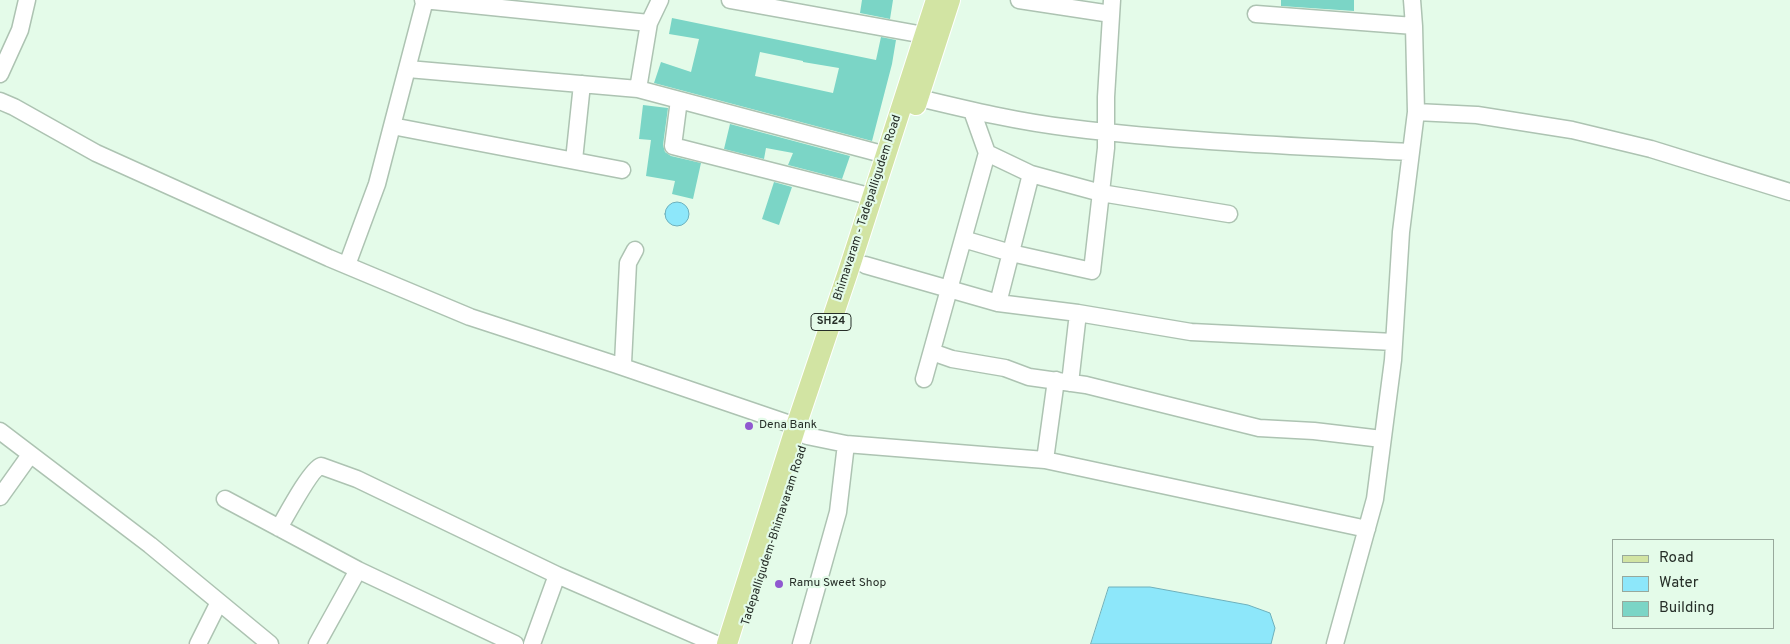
<!DOCTYPE html>
<style>
body{margin:0}
#map{position:relative;width:1790px;height:644px;overflow:hidden;background:#e4fbe9;font-family:Overpass,sans-serif}
canvas{display:block}
.legend{position:absolute;left:1612px;top:539px;width:162px;height:90px;box-sizing:border-box;background:#e4fbe9;border:1px solid #98a99c;margin:0;padding:6px 9px;list-style:none;font-size:15px;color:#262e28}
.legend li{display:flex;align-items:center;gap:10px;height:25px}
.legend b{width:25px;border:1px solid #98a99c}
</style>
<div id="map">
<canvas width="1790" height="644"></canvas>
<ul class="legend">
<li><b style="height:6px;background:#d2e4a3"></b>Road</li>
<li><b style="height:14px;background:#8de7fa"></b>Water</li>
<li><b style="height:14px;background:#7bd5c6"></b>Building</li>
</ul>
</div>
<script>
const ctx = document.querySelector('canvas').getContext('2d');
ctx.lineJoin = 'round';
function paint(path, color) {
  ctx.fillStyle = color;
  ctx.fill(path, 'evenodd');
}
function strokePath(path, color, width, dash) {
  ctx.strokeStyle = color;
  ctx.lineWidth = width;
  ctx.lineCap = dash ? 'butt' : 'round';
  ctx.setLineDash(dash || []);
  ctx.stroke(path);
}
function label(font, color, halo, rows, align = 'center') {
  ctx.font = font + ' Overpass,sans-serif';
  ctx.lineWidth = 4.5;
  ctx.setLineDash([]);
  ctx.textBaseline = 'middle';
  ctx.strokeStyle = halo;
  ctx.fillStyle = color;
  for (const [text, x, y, turn = 0] of rows) {
    ctx.save();
    ctx.translate(x, y);
    ctx.rotate((+turn || 0) * Math.PI / 180);
    ctx.textAlign = isNaN(turn) ? turn : align;
    if (halo) ctx.strokeText(text, 0, 0);
    ctx.fillText(text, 0, 0);
    ctx.restore();
  }
}
const water = new Path2D(`
 M665 214a12 12 0 1 1 24 0a12 12 0 1 1-24 0Z
 M1109,587H1150L1248,605L1270,613L1275,628L1271,644H1091Z`);
const building = new Path2D(`
 M862,0H893L890,19L860,13Z
 M1281,0H1354V11L1281,6Z
 M672,18L876,60L881,37L896,40L892,64L872,141L654,83L661,62L691,72L699,39L669,34ZM760,52L803,61V62L839,68L833,93L755,76Z
 M643,105L668,108L663,145L665,152L671,156L701,163L693,199L672,194L675,181L646,176L651,140L639,139Z
 M730,124L850,156L842,179L788,165L793,153L766,148L764,159L724,149Z
 M774,182L792,187L779,225L762,219Z`);
const minor = new Path2D(`
 M423,0L649,23
 M425,0L392,126L622,170
 M730,0L924,35
 M1019,0L1111,14
 M1256,14L1414,26
 M408,69L638,89L886,155
 M0,74L20,30L27,0
 M638,89L649,23L660,0
 M919,98C969,110 1019,122 1071,128C1184,142 1297,146 1411,152
 M679,100L673,146L873,197
 M0,101L14,107L96,153L329,258L470,317L617,365L623,363L628,263L635,250
 M972,111L987,153L1031,174L1101,193L1229,214
 M1416,112L1477,115L1572,130L1651,149L1790,192
 M574,160L582,84
 M963,239L1011,253L1092,271L1106,148V97L1112,0
 M347,265L377,184L392,126
 M865,265L998,303L1078,313L1191,332L1394,342
 M998,303L1031,174
 M932,352L952,359L1005,368L1029,377L1086,385L1259,428L1314,431L1382,439
 M617,365L796,426
 M924,379L987,153
 M1070,383L1078,313
 M0,431L150,545L270,644
 M807,436L846,444L1045,460L1367,529
 M1045,460L1056,380
 M0,497L30,455
 M225,499L358,570L515,644
 M279,528C286,516 311,469 321,466L357,479L557,575L716,644
 M198,644L219,602
 M317,644L358,570
 M532,644L557,575
 M801,644L838,512L846,444
 M1335,644L1375,499L1393,360L1401,232L1416,112L1414,26L1412,0`);
const major = new Path2D(`
 M916,105L950,0
 M727,644L796,426L848,272L936,0`);
const markers = [
 [749,426,5,"#9058d0"],
 [779,584,5,"#9058d0"]
];
const shields = [
 [831,322,40]
];
const shieldNames = [
 ["SH24",831,322]
];
const streetNames = [
 ["Bhimavaram - Tadepalligudem Road",868,208,-72],
 ["Tadepalligudem-Bhimavaram Road",775,536,-72]
];
const poiNames = [
 ["Dena Bank",759,426],
 ["Ramu Sweet Shop",789,584]
];
paint(water, '#8de7fa');
strokePath(water, '#6eb0bb', 1);
paint(building, '#7bd5c6');
strokePath(minor, '#adc3b2', 19);
strokePath(major, '#fff', 22);
strokePath(minor, '#fff', 16);
strokePath(major, '#d2e4a3', 20);
for (const [x, y, r, color] of markers) {
  const dot = new Path2D();
  dot.arc(x, y, r, 0, 2 * Math.PI);
  ctx.fillStyle = color;
  ctx.fill(dot);
  strokePath(dot, '#e4fbe9', 2);
}
for (const [x, y, w] of shields) {
  const box = new Path2D();
  box.roundRect(x - w / 2, y - 8.5, w, 17, 4);
  ctx.fillStyle = '#e4fbe9';
  ctx.fill(box);
  strokePath(box, '#262e28', 1);
}
label('bold 11px', '#262e28', null, shieldNames);
label('12px', '#262e28', '#e4fbe9', streetNames);
label('12px', '#262e28', '#e4fbe9', poiNames, 'left');
</script>
